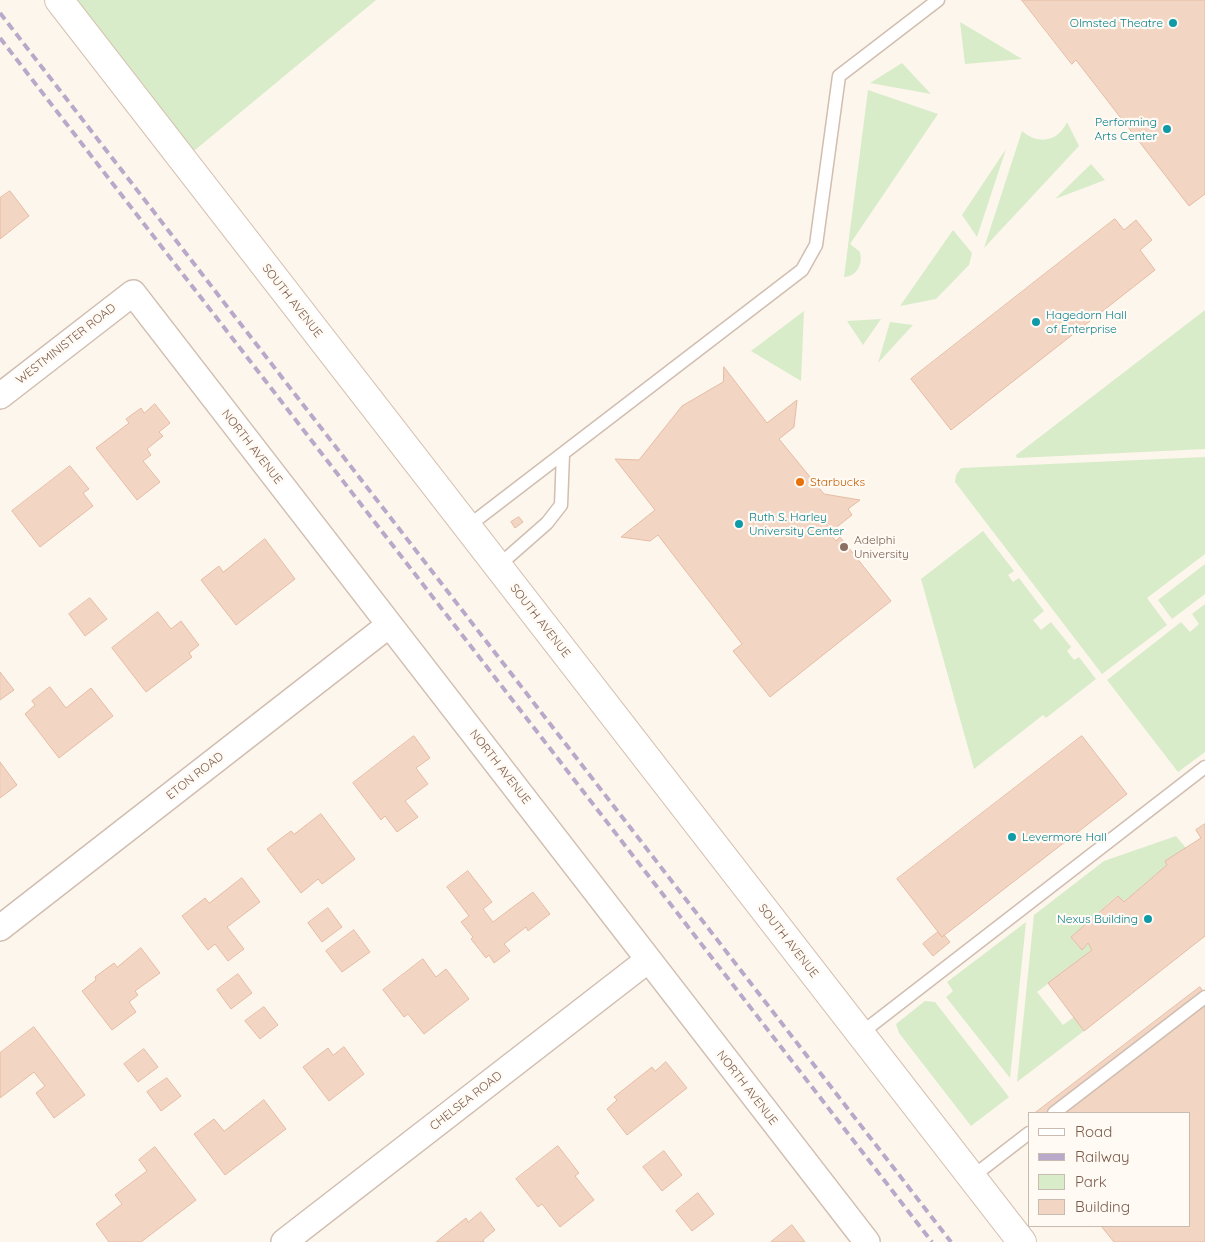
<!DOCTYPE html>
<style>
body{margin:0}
#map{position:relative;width:1205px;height:1242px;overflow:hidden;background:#fdf6ec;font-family:Quicksand,sans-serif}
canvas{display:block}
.legend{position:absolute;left:1028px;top:1112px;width:162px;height:115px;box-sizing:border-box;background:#fffaf3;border:1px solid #cabbb1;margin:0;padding:6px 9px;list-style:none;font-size:15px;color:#7a5c4d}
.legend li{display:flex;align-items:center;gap:10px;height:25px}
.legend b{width:25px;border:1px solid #cabbb1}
</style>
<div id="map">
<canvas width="1205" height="1242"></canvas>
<ul class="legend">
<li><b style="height:6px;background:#fff"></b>Road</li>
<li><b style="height:6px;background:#b9a8c9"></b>Railway</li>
<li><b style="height:14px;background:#d8ecc9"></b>Park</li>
<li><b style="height:14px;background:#f3d5c3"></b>Building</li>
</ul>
</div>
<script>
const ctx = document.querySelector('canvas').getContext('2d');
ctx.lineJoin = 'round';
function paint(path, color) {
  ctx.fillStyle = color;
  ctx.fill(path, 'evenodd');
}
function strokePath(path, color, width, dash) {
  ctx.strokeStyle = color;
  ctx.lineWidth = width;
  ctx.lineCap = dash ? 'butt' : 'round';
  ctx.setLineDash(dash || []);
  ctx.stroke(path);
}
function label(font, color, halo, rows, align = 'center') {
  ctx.font = font + ' Quicksand,sans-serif';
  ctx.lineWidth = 4.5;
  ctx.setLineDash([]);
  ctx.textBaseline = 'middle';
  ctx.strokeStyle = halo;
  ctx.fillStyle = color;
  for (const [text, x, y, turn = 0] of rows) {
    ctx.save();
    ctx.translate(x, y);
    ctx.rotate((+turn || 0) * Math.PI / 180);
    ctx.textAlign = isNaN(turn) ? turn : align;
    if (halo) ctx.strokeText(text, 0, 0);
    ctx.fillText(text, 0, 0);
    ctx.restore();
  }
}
const green = new Path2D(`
 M62,0H376L183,160Z
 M960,22L1022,59L965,64Z
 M902,63L931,94L870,83Z
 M868,90L938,114L850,244L860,252C863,265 857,276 844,277Z
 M1067,122L1079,146L984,248L1022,131C1038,145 1058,142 1067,122Z
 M1006,149L977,237L962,215Z
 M1091,164L1105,180L1055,199Z
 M953,230L972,253L969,265L936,299L900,306Z
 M1205,310V449L1018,458L1015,456Z
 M804,311L801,381L751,351Z
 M881,319L863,345L847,321Z
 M890,322L913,325L878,363Z
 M1205,457V554L1147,598L1167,625L1102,674L955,482L956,475L961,468Z
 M983,531L1014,571L1008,575L1013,582L1019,578L1044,611L1033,620L1041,630L1051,622L1071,647L1067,651L1074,660L1079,657L1096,679L1046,718L1043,715L974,769L921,579Z
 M1205,564V594L1172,619L1158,600Z
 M1205,604V752L1178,772L1107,680L1181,622L1190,632L1199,624L1192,614Z
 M1176,836L1186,848L1166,861L1167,865L1124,902L1117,896L1071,937L1082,949L1088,943L1092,950L1037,992L1063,1025L1074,1017L1084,1031L1017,1082L1034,915L1104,861Z
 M1026,922L1010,1078L946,997L953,991L947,982Z
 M925,1001L935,1002L1009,1097L971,1126L899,1033L896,1024Z`);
const building = new Path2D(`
 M1022,0H1205V194L1189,206L1076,60L1072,64Z
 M10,191L29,216L0,239V198Z
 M1115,219L1124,230L1136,220L1152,240L1140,250L1155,270L951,430L911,379Z
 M724,367L767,423L797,400L794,427L779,439L824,494L860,500L848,509L852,515L829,533L836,541L840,537L891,601L770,697L733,651L742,644L658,535L650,541L621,537L655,510L615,459L639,460L682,406L723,382Z
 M155,404L170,423L159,432L163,436L147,449L151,455L143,461L160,482L137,500L96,448L129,423L126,419L141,408L144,413Z
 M70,466L89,489L83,493L93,506L40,547L12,511Z
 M519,517L523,522L515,528L511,522Z
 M265,539L295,579L236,625L201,580L219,566L223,572Z
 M90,598L107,619L85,636L69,614Z
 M158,612L171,629L181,621L199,645L189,653L192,657L146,692L112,648Z
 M0,672L14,690L0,700Z
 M50,687L66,708L91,688L113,716L59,758L25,714L35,705L32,701Z
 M414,736L430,758L416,768L428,784L405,801L418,817L397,832L385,816L381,820L353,783Z
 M1082,736L1127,794L942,937L897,879Z
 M0,762L17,785L0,798Z
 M321,814L355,859L322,884L318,879L301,893L267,849L291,831L294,834Z
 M1205,824V936L1084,1031L1048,983L1092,950L1088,943L1082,950L1071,937L1118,896L1124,902L1167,865L1165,861L1201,838L1196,830Z
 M468,871L492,902L483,909L493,922L533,892L550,914L528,931L526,927L504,944L510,951L494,963L489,955L486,958L471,939L473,937L461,922L469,916L447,887Z
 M242,878L260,902L227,927L244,949L228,961L215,944L208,950L182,916L205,898L209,903Z
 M328,908L342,927L322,942L308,923Z
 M354,930L370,952L342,972L326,951Z
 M938,932L942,937L944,935L950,942L933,956L923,944Z
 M141,948L160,973L135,991L138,995L129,1002L136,1012L112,1030L82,991L96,980L95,977L114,963L117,967Z
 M423,959L436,977L446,969L469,999L424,1034L408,1014L404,1017L383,990Z
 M238,974L252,993L231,1009L217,990Z
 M1200,987L1205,994V1242H1114L1101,1226H1189V1113H1035Z
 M264,1007L278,1025L260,1039L245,1021Z
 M34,1027L85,1095L54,1118L36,1093L45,1086L34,1072L0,1098V1053Z
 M344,1047L364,1074L329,1101L303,1067L328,1048L333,1055Z
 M144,1049L158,1067L138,1082L124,1064Z
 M666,1062L687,1088L627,1135L607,1109L617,1100L614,1097L652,1067L655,1071Z
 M167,1078L181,1096L161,1111L147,1092Z
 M264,1100L286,1129L225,1175L194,1134L214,1119L224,1131Z
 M558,1146L579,1173L575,1176L594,1200L560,1227L542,1204L538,1207L516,1179Z
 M155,1147L196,1200L141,1242H109L96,1224L122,1204L115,1195L147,1171L139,1160Z
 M664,1151L682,1175L662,1191L643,1167Z
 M698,1193L714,1214L692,1231L676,1211Z
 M481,1212L495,1230L483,1240L484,1242H436L466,1218L468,1222Z
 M792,1225L805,1242H771Z`);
const lane = new Path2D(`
 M467,527L802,270L816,245L839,76L938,0
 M498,566L547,523L561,505L563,454
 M860,1034L1205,767
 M1054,1113L1205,997
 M972,1177L1029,1133`);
const street = new Path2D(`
 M0,396L133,293L867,1242
 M0,928L389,625
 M284,1242L648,960`);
const secondary = new Path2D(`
 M59,0L1022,1242`);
const rail = new Path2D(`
 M0,13L951,1242
 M0,38L932,1242`);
const markers = [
 [1173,23,5,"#0f9aa8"],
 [1167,129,5,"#0f9aa8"],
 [1036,322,5,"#0f9aa8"],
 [800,482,5,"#e8710a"],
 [739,524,5,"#0f9aa8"],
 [844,547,5,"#8d6e63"],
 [1012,837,5,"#0f9aa8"],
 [1148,919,5,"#0f9aa8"]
];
const cultureNames = [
 ["Olmsted Theatre",1163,23],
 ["Performing",1157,122],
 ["Arts Center",1157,136],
 ["Hagedorn Hall",1046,315,"left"],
 ["of Enterprise",1046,329,"left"],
 ["Ruth S. Harley",749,517,"left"],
 ["University Center",749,531,"left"],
 ["Levermore Hall",1022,837,"left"],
 ["Nexus Building",1138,919]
];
const streetNames = [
 ["SOUTH AVENUE",292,301,52],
 ["WESTMINISTER ROAD",66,344,-38],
 ["NORTH AVENUE",252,447,52],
 ["SOUTH AVENUE",540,621,52],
 ["NORTH AVENUE",500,767,52],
 ["ETON ROAD",195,776,-38],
 ["SOUTH AVENUE",788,941,52],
 ["NORTH AVENUE",747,1088,52],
 ["CHELSEA ROAD",466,1101,-38]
];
const foodNames = [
 ["Starbucks",810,482]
];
const educationNames = [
 ["Adelphi",854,540],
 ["University",854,554]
];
paint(green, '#d8ecc9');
paint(building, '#f3d5c3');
strokePath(building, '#e6bba3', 1);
strokePath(lane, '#d1beb0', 15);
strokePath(street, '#d1beb0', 28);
strokePath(secondary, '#d6c0b0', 30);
strokePath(lane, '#fff', 12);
strokePath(street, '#fff', 25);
strokePath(secondary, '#fff', 28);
strokePath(rail, '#b9a8c9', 4, [8, 5]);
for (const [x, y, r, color] of markers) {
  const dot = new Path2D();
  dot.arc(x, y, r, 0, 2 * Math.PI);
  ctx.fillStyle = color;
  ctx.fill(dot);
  strokePath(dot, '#fffaf3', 2);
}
label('12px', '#0d838f', '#fffaf3', cultureNames, 'right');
label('12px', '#7a5c4d', '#fffaf3', streetNames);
label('12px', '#c56008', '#fffaf3', foodNames, 'left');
label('12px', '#785e54', '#fffaf3', educationNames, 'left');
</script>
